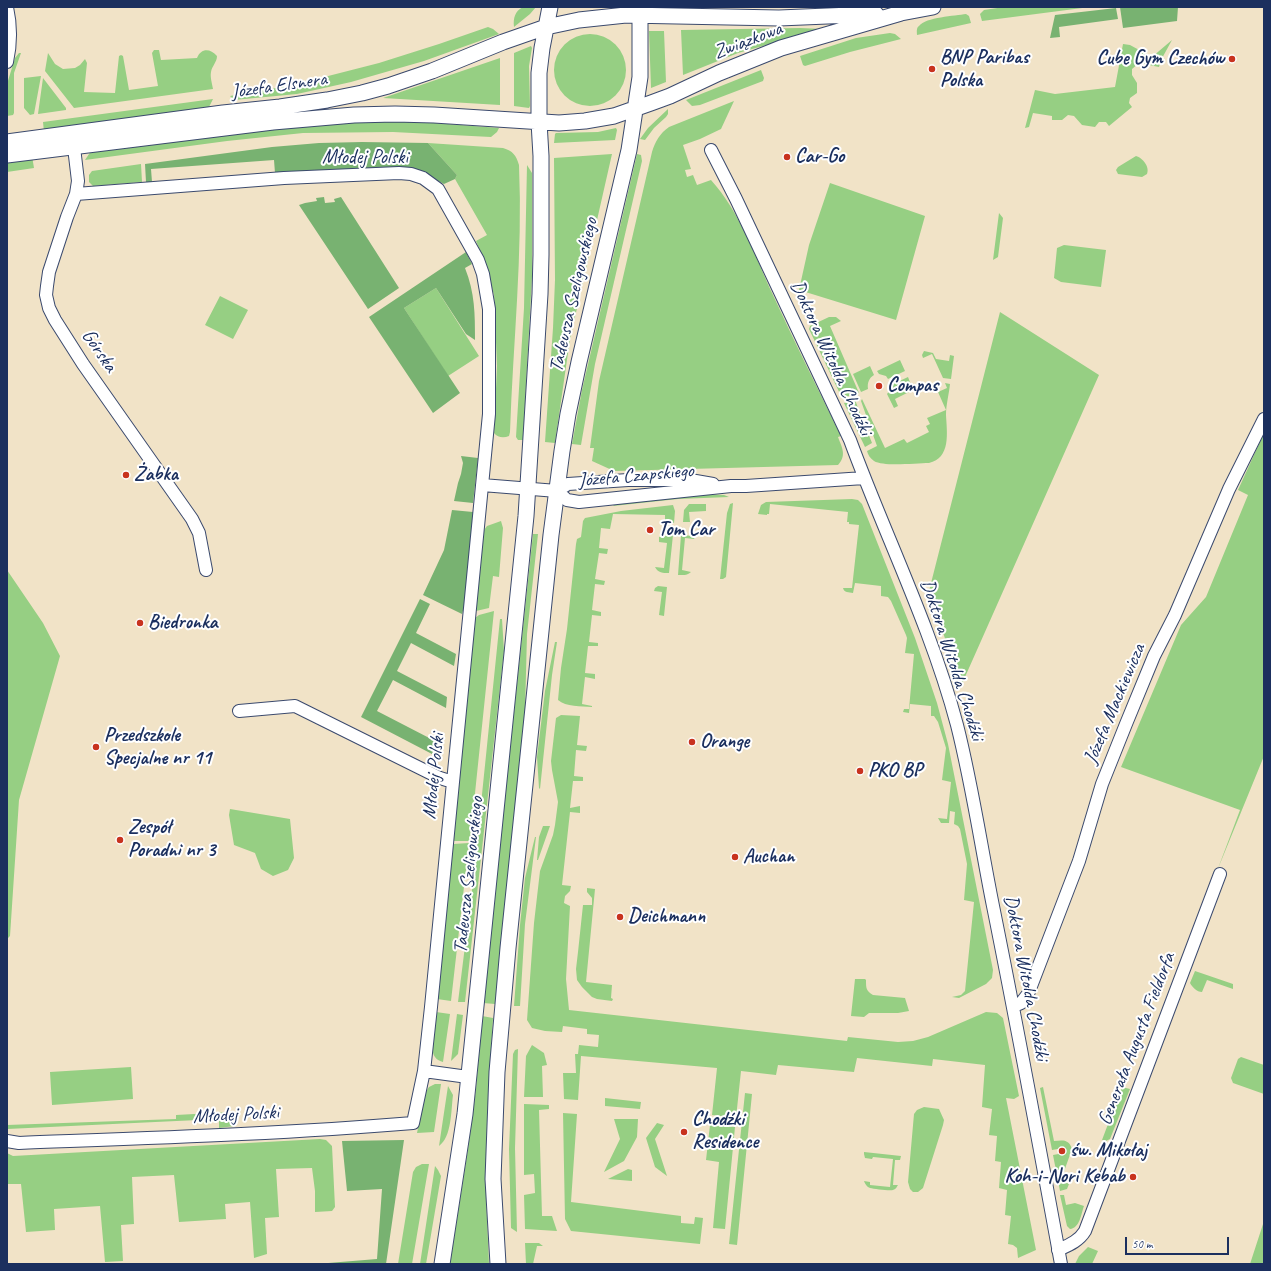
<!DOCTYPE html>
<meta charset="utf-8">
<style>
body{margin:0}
#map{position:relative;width:1271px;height:1271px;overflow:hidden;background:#f1e3c7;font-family:Caveat,sans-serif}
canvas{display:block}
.frame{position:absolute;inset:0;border:8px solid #1b2f5e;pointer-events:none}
.scale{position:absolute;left:1125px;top:1237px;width:104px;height:18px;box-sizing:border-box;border:2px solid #1b2f5e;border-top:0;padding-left:5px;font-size:12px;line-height:14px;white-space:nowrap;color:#1b2f5e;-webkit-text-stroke:3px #fff;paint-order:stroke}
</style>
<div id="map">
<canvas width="1271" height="1271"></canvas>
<div class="frame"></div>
<div class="scale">50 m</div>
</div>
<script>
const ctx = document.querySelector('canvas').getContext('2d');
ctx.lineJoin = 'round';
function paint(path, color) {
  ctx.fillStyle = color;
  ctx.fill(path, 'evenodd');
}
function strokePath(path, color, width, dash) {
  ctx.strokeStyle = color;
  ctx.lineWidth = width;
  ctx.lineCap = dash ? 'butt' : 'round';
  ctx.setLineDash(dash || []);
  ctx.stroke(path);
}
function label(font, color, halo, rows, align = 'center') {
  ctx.font = font + ' Caveat,sans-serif';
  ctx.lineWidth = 4;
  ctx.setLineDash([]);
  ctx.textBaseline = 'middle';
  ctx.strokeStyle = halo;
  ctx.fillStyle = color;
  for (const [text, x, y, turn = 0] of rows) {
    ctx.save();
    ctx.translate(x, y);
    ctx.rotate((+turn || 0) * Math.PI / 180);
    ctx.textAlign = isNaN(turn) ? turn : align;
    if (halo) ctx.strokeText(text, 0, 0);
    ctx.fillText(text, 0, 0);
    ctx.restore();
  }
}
const green = new Path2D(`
 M523,7H536L530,14L514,27C513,18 515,11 523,7Z
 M1004,7H1090L982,21L980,14L984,10Z
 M966,14L969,16L971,23L917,35C917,32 916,28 919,26C926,17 955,16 966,14Z
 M488,27L493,29L499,34L424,61L351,82L297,94L234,100L230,96L293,85L379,63L439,44Z
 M800,28L823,29L738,53L683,75L681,30Z
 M649,31H664L666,82L651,88Z
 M890,33L895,34L901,39L850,52L805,66L803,65L800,56L856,38Z
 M554 70a36 36 0 1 1 72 0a36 36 0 1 1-72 0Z
 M1172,40L1161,60L1159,67L1139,63L1132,69V75L1137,83V93L1130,98L1129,103L1132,107L1109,126L1106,122H1099L1095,127L1082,125L1074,116L1068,115L1062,120H1052V116L1033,113L1029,127L1025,128L1035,90L1055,94L1115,87L1123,44L1130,45L1152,57Z
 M531,46L532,48L529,66L530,106L529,108L514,106V53Z
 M154,50H159L161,60L197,58C201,48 210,48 217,56C217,62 212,66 211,72C210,77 212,83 213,89L74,108L45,71L48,53L55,64L63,69L75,68L80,65L85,59L87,63L84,92L115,93L119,56L121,55L123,56L129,90L158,86L152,53Z
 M19,53H21L14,73V113L13,115L7,116V84L15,58Z
 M500,58V105L383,98Z
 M761,70L764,78L763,81L700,105L692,106L686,100Z
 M41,76L34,114L30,115L24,108V78Z
 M43,78L66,108V110L38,114Z
 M213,99L208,109L44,132L43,122Z
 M734,101L721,129L700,139L683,145L691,169L685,170L687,177L693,175L697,185L711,180C740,212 755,256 773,295C795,343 818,389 841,436L838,437C842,448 847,455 838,465L614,471L592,461L594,448H590L599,381L652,152C655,142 660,133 669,127Z
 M668,109V114L666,117L654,128L645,140L640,139L648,128Z
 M382,121L435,123L499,128L497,132L491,137L393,132L303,133L227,141L85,160L91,151L294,124Z
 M616,128L617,130L615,140L554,143L555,134L556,133L598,132Z
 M428,143L503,148C513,151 516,155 519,165C523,254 513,343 510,432L509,436C504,438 498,438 494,433L497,366L494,295L484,260L476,241L487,235L455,179L457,175Z
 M612,154L570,339L555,443L545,442L553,328L555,280L554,158Z
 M637,154L641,155L642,161L595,364L581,445L572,444L582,390Z
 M32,156L34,168L7,172V160Z
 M1136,156C1143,158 1150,167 1147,174L1142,177L1118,174L1116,170L1118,167Z
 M141,164L142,182L93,186L89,182V175L92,171Z
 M527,165L532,173V277L523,440H518L516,437L524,308Z
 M830,183L925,216L896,320L799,290L809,245Z
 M999,213L1003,218L998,257L993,260Z
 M1064,245L1106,250L1101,287L1061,282L1054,278L1057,248Z
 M436,288L479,356L448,376L404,308Z
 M220,296L248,310L233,339L205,325Z
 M1000,312L1099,375L961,686L929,591Z
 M829,317H836L841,321L830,326L859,393L842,398L809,329L810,326Z
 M924,351L933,353L936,359L949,361L950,355L954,356L951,379L943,378L932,354L923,358L922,355Z
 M900,360L905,371L888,379L886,376L879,374L877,371Z
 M870,366L874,375C869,378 867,383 868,389L861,392L853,374Z
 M908,377L913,390L895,399L898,406L894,408L887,394L890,390L891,385Z
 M945,383L950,384C949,394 946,405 946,415C947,433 951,458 929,463C916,463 884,467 874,461C870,458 868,455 867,451L877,446L861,401L862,399L885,448L904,439L907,443L929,432L926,426L930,424L927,418L946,410L938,392L947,388Z
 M855,400L872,443L865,447L844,403Z
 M1264,433V756L1217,871L1240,810L1121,767L1181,625L1206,597L1248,495L1238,490Z
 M699,494L724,495L729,497L678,499L613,506L615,504Z
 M852,499L858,500L862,504L915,638L937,703L948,744L993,970L992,978L986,984L959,998L952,997L961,995L965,991L974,902L964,900L967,864L960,829L958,826L954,824L955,812L950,811L949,823H941L938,818L947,819L951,782L942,780L946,748L938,722L934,716H931V706L910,704L909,713L903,712L904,709H909L914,654L905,653L907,638L906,635L891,601L888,597L881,596V586L855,583L853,593C849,592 844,593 843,588H852L859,525L849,524V522H847L848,512L770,504L769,514H767V515L758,514L761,505L766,502Z
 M733,503L726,577L723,579H720L727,513L730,504Z
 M689,504H706V511L689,512L690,522H683L684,510Z
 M673,505L675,511L674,523H665V515L613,514L610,529L601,528L599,548L608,549L607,554L599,553L595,579L605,581L604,585L595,584L592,610L601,612V616L592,615L589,642L598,643V646H588L585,673L595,674V679L585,677L582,704L592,706V707C581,706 566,707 558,700L561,668L567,629L576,544L577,539L581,537L583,521L585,518L621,511Z
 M501,521L503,528L499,577L493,576L489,608L476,611L484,530L487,526Z
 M533,534H538L527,634L525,712L495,1004L483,1003Z
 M673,535L669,573C663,573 658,573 655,567L664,568L667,543L659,542V537Z
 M681,535L694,536L695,537L694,539L685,538L682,570L691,572C687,576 683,575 678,575Z
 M7,570L43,623L60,656L19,800L10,936L7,939Z
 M658,586L667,587L664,616L659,615L662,592L654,591L655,588Z
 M494,611L470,841H453L475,618L479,615Z
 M500,619H502L504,651L465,1002H458L473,882Z
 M555,642H557L552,675L540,789L539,788L537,757L545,691Z
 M561,715L580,716L577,745L587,746L586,751L576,750L574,776L583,777V781H573L570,808L580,806V813L570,812L562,885L571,886L570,891L565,896L564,903L570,906L566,979L569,1010L847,1041L848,1037L898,1042L913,1041L928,1037L986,1012L997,1013L1003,1018L1019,1096L1014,1099L1006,1098L1036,1250L1018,1258L1017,1248L1013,1245L1008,1244L1011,1216L1005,1215L1007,1190L999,1188L1001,1162L995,1161L997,1136L989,1135L992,1109L982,1107L985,1065L933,1059L932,1066L857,1058L854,1072L778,1065L776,1075L741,1071L736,1118L712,1115L717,1068L581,1056L578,1100L564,1099L563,1073H576L575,1054H578L579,1045L598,1047L599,1035L587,1034V1029L563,1026L562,1032L545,1031L532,1028L527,1020L534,923L540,871L553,835L555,825L558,802L552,770L551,761L556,718Z
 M230,809L290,819L294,858L288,870L273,876L261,869L255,853L234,845L229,815Z
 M543,826H550L538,860H537L539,837Z
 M535,837H536L525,924L520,1006H514L520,925L525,878Z
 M469,843L451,1001L437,999L453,844Z
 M587,888L595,889L586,982L612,985L611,998L613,999L612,1001L597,999L592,997L582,987L577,980L576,969L578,952L583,905H592V898L587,892Z
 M1195,971L1233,984V989L1207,980L1202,992C1197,992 1192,987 1190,983Z
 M855,979H865L866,980C866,988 866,991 873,995L905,998L909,1011L898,1013H869L864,1017L851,1016Z
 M436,1012L450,1014L443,1062C440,1061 437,1060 435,1057C429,1049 435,1022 436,1012Z
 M457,1014L463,1015L458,1054L451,1061Z
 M482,1016L493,1018L487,1120L486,1197L489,1264H450L468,1149L476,1089Z
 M532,1045L544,1053L547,1065L542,1066L543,1097H524L526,1056Z
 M518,1049L515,1148L517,1232L511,1228L509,1149L513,1054L515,1050Z
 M1241,1057L1264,1065V1094L1233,1083L1231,1078L1238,1059Z
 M131,1067L133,1099L52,1105L50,1072Z
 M435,1084H441L434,1132L417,1133L425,1093L429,1087Z
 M448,1086L453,1095C451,1110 452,1137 439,1146Z
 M1043,1087L1054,1141C1063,1140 1069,1139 1072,1149L1061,1180L1069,1184L1067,1189L1060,1191L1053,1155L1064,1153L1063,1148L1052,1150L1040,1088Z
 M1122,1087L1130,1089L1110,1139L1106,1141L1102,1140Z
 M745,1093L752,1094L737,1245L729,1244Z
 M605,1098L641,1102L640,1109L605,1106Z
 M524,1104L549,1105V1109L539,1110L542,1216H552L557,1231L525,1229L524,1195L535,1193L534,1174L524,1175Z
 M924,1107L939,1109L944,1120L943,1125L923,1188L918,1192H913L910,1189L908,1182L914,1114L917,1110Z
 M231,1112L236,1113C238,1117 237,1121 235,1126L219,1128V1119L7,1129V1125L176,1119V1115Z
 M563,1113L577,1114L571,1202L681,1216V1223L694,1224L695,1217L703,1218L700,1244L571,1231L565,1219Z
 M614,1119H638L637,1137L624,1161L604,1172L620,1139Z
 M657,1123L664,1125L655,1139L667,1176L655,1167L646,1138Z
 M710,1125L735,1127L725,1229L713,1228L719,1162L706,1160Z
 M320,1139L326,1140L332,1146L335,1207L332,1211L315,1212V1191L312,1168L276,1169L279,1217L265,1218L267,1254L254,1258L250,1202L225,1204L226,1219L179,1222L174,1175L132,1177L134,1224L121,1225L123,1261L105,1262L100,1206L54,1209L55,1230L26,1232L21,1184H7V1153L13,1156Z
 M864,1152L901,1156L900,1160H895L893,1185H898C896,1188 896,1189 893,1190C890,1191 874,1189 870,1188C867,1187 865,1184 864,1181L870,1182V1185L890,1187L893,1159L873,1157L872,1159L865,1158L864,1154Z
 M422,1164H429L412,1264H398L413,1172L416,1167Z
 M435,1166L438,1170L441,1176L426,1264H420Z
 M628,1169L632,1170V1181L608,1179Z
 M1064,1195L1066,1205L1075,1203L1084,1206C1081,1214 1080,1228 1070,1229L1067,1226L1060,1195Z
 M1264,1221V1264H1250Z
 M525,1243H539L543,1246H537L533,1264H526Z
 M1088,1247L1098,1251L1092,1264H1075L1079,1256Z`);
const forest = new Path2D(`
 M1120,7H1178L1177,21L1123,28Z
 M1116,8L1118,19L1059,27L1060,37L1050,38L1055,15Z
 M362,142L428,143L457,175L455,179L444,184L421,172L275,173L274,160L151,169L152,182H146L145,164L272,147L319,143Z
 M324,197L325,203L335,202L334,199L341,197L399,288L368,309L299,205L305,203L317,201L316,198Z
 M466,252L472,264L465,268C475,293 475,314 475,340L466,334L436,288L404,308L460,393L433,413L369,317Z
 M461,456L478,458L473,503L454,501L458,483L461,474L463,463Z
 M452,510L473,512L465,604L462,614L423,595L444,550Z
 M420,599L430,604L416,633L456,654L454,666L411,643L397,671L447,697L446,708L393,680L377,711L437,742L432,754L361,717Z
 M404,1140L386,1264H316L377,1259L382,1189L347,1191L342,1141Z`);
const minor = new Path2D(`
 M7,62C11,44 11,25 7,7
 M73,139L78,181L76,194L67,217L49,272L47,286L46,295L49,308L55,320L83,364L192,519L199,533L206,570
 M711,150L736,199L850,440C885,535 931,627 957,725C972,784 981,846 993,906C1017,1025 1039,1144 1061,1264
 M482,485L557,491
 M557,491L567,500L579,502L731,486H746L864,478
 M557,491L568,484L628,480H690L713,484
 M239,711L295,706L440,778L453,782
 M1014,1006L1021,1003L1028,994L1079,861L1102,784L1126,724L1154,656L1175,615L1229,489L1264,419
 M424,1071L468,1077
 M7,1141L19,1143C150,1138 282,1134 413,1123L424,1071L431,1007L489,414V309L483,274L478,260L438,189L423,178L411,174L399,173L284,178L76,194
 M1058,1250C1069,1245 1079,1241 1085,1231L1220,874`);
const tertiary = new Path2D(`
 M7,142L223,113L280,107L327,100L362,93L388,86L432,71L503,42L546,27L579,20L626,15L779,18L876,14
 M7,155L273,122L354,115L395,114L434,115L559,123L585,121L614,116L651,103L670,96L719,73L781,48L901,13L933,7
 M442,1264L465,1114L526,516L540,294L541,255V156L539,122V73L542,48L550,7
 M498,1264L493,1179L497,1072L508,948L551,535L562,451L568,414L579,362L629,150L640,77V7`);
const markers = [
 [1232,59,4,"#c8321e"],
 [932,69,4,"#c8321e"],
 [787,157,4,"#c8321e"],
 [879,386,4,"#c8321e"],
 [126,475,4,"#c8321e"],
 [650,530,4,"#c8321e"],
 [140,623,4,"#c8321e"],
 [692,742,4,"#c8321e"],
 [96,747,4,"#c8321e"],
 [860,771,4,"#c8321e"],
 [120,840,4,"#c8321e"],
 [735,857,4,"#c8321e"],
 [620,917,4,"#c8321e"],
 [684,1132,4,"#c8321e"],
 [1062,1151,4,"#c8321e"],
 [1133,1177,4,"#c8321e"]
];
const streetNames = [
 ["Związkowa",748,41,-21],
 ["Józefa Elsnera",279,86,-8],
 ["Młodej Polski",365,158],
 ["Tadeusza Szeligowskiego",574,295,-77],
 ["Górska",99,351,56],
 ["Doktora Witolda Chodźki",831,358,65],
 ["Józefa Czapskiego",636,476,-5],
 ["Doktora Witolda Chodźki",952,660,72],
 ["Józefa Mackiewicza",1115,704,-67],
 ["Młodej Polski",434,776,-84],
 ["Tadeusza Szeligowskiego",469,875,-84],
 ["Doktora Witolda Chodźki",1026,978,79],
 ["Generała Augusta Fieldorfa",1137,1039,-69],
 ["Młodej Polski",236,1115,-3]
];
const poiNames = [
 ["BNP Paribas",940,58],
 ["Polska",940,81],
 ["Cube Gym Czechów",1224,59,"right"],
 ["Car-Go",795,157],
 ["Compas",887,386],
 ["Żabka",134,475],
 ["Tom Car",658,530],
 ["Biedronka",148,623],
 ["Przedszkole",104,736],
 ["Specjalne nr 11",104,759],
 ["Orange",700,742],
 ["PKO BP",868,771],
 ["Zespół",128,828],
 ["Poradni nr 3",128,851],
 ["Auchan",743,857],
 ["Deichmann",628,917],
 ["Chodźki",692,1120],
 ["Residence",692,1143],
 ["św. Mikołaj",1070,1151],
 ["Koh-i-Nori Kebab",1125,1177,"right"]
];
paint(green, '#96cf83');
paint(forest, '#78b271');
strokePath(minor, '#3b4a6e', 14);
strokePath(tertiary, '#3b4a6e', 17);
strokePath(minor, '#fff', 12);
strokePath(tertiary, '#fff', 15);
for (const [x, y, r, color] of markers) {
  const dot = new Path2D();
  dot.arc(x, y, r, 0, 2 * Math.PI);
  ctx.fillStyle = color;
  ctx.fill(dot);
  strokePath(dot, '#fff', 1.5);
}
label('20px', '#1b2f5e', '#fff', streetNames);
label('bold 20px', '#1b2f5e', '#fff', poiNames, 'left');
</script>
